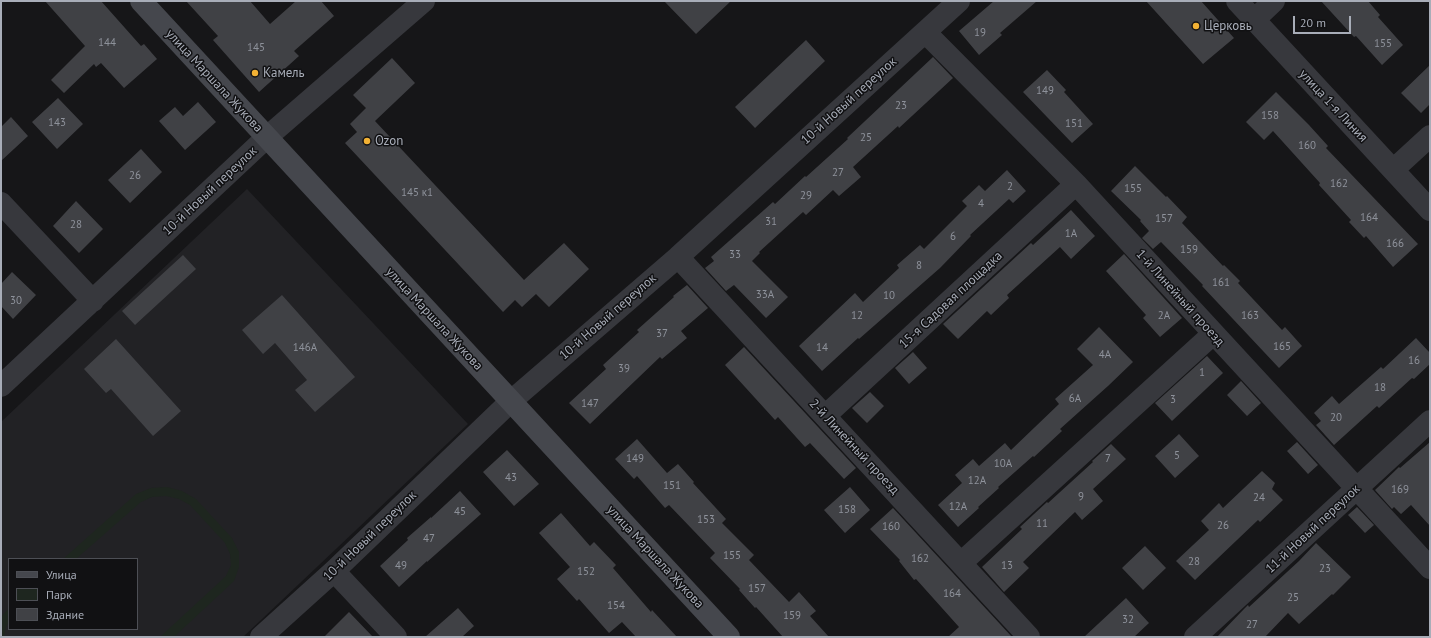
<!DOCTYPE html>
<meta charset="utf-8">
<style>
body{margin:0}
#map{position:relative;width:1431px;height:638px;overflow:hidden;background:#161618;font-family:"PT Sans",sans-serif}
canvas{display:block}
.frame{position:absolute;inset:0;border:2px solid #a8adb8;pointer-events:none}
.legend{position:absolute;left:8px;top:558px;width:130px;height:72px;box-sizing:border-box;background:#111113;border:1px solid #4d4f55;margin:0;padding:5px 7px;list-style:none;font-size:12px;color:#a8adb8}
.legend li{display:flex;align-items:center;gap:8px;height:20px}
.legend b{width:20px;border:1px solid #4d4f55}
.scale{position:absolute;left:1293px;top:16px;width:58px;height:18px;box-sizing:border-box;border:2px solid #a8adb8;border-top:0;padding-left:5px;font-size:12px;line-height:14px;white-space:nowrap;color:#a8adb8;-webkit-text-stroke:3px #111113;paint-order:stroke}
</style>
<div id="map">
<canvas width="1431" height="638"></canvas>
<div class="frame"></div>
<ul class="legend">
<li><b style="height:5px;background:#45474d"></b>Улица</li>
<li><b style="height:11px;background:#1e261f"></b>Парк</li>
<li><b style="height:11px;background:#404145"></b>Здание</li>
</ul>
<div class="scale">20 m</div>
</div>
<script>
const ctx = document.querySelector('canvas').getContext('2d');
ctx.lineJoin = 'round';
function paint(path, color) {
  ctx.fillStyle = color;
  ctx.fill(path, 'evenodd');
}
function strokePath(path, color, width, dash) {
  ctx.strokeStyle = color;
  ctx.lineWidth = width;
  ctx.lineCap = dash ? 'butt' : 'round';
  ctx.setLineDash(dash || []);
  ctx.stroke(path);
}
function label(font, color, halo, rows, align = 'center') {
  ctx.font = font + ' "PT Sans",sans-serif';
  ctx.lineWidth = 3;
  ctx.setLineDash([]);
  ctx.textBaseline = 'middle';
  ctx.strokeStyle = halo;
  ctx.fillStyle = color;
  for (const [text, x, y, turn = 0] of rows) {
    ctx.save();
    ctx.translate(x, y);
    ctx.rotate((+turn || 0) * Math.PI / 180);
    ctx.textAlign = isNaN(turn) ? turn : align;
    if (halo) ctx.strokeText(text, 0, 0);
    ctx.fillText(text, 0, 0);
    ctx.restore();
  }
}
const built = new Path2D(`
 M247,189L468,424L243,637H1V422ZM9,559H137V629H9Z`);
const green = new Path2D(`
 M167,487L182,491L196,499L232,538L239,552V567L234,581L174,637H160L226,576L231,565L230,554L225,543L190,505L179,499L166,496L152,497L141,502L76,559H63L136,494L151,488Z
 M9,608V621L6,627L4,637H1V617Z`);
const building = new Path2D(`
 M45,1H101L141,46L144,44L157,59L124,88L101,63L96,67L94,64L64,93L51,80L85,46Z
 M186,1H250L270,24L296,1H321L334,16L294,51L299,56L259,92L213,40L218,36Z
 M664,1H731L696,34Z
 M994,1H1037L1000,33L1002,35L979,55L959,31Z
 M1146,1H1201L1234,38L1203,64Z
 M1321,1H1368L1380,15L1378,17L1403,45L1382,65L1356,36L1354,37Z
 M806,40L825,61L755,128L735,107Z
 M933,57L953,78L899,128L898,126L853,167L861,177L839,196L833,190L806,215L803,212L759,252L760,253L752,261L788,297L766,318L734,285L726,291L705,268L714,261L711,257L773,202L775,204L805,176L806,177L848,139L847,138Z
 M392,58L415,83L375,121L524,280L564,243L589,269L549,307L536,294L522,307L515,300L503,312L345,143L357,132L350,124L366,108L353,95Z
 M1430,65V104L1421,113L1401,93Z
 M1047,70L1066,90L1064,92L1093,124L1072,143L1023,92Z
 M1276,92L1309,125L1328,146L1326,148L1418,244L1393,267L1366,236L1364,238L1349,222L1351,220L1319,185L1320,183L1273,131L1264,140L1246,122Z
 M58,98L83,124L57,149L32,122Z
 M198,102L216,122L185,150L159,121L175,107L183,116Z
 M11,117L28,136L1,161V127Z
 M141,149L162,172L130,203L108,180Z
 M1135,166L1166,197L1167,196L1187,217L1182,223L1223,266L1224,265L1240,281L1238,283L1282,330L1285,327L1302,346L1279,368L1202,286L1203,285L1161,242L1153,249L1142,238L1149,231L1140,221L1141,220L1111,191Z
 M1007,170L1026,191L1013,203L1009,199L970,235L971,236L940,268L859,339L858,338L822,371L799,346L855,293L863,302L899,268L897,265L920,245L924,249L967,206L962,201L979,185L985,191Z
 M76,201L103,229L79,253L53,226Z
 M1071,210L1095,236L1071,259L1060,247L1007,295L1009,298L991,315L987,311L958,339L943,324L1031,243L1033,245Z
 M1124,254L1182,318L1160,337L1143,318L1146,315L1106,271Z
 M183,255L196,269L135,325L122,311Z
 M12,272L36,295L13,319L1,306V284Z
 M687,285L708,308L681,331L687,338L662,359L660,357L590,424L569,403L606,369L603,365L639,332L637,330L674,297L673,296Z
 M282,295L355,377L315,412L295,390L307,380L275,343L263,354L242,330Z
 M1099,327L1133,362L1108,386L1060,429L1062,431L1034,457L1033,456L998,487L999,488L978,507L979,508L958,527L938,505L962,483L955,475L973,459L979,466L1005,443L1011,450L1059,404L1055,399L1093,365L1077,349Z
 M1416,338L1430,353V364L1414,379L1412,378L1379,408L1377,406L1334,445L1316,425L1321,421L1314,413L1332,396L1339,404L1381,367L1383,369Z
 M116,339L181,411L153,436L111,389L106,393L84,369Z
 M744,347L856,468L844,479L810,443L805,447L778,417L775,420L725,365Z
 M913,352L927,368L909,384L895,368Z
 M1207,356L1223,373L1172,421L1155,403Z
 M1241,381L1261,403L1247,416L1227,395Z
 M870,392L884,406L867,423L852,408Z
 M1179,434L1199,456L1175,478L1155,456Z
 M637,439L667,473L678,464L694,482L693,483L726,519L722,523L754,555L749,560L789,602L799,592L816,611L810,616L829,637H783L756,607L755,608L739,590L740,589L710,558L715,553L669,505L665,508L637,476L634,479L615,459Z
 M1297,442L1318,465L1308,474L1287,451Z
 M1430,442V526L1411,505L1401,514L1394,507L1392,509L1375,490L1399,467L1400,468Z
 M1111,444L1126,459L1093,489L1103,501L1082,520L1075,512L1023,562L1029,568L1004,592L982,567L1022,529L1020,527L1047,502L1048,503L1093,462L1092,461Z
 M507,450L539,484L514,506L483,472Z
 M1262,471L1275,483L1272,489L1283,500L1260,522L1258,520L1195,580L1176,561L1209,530L1201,521L1219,503L1223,508Z
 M850,487L870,510L845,533L824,510Z
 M460,491L481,514L427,562V561L399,587L380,566L408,540L407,538L431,517V518Z
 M1357,507L1374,525L1365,533L1348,515Z
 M893,508L1012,637H948L959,627L916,579L914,580L899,561L900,560L870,529Z
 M561,513L590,546L594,542L616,565L613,568L651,612L652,610L677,637H636L622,622L609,633L579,599L577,601L557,579L570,567L539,533Z
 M1316,543L1351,577L1333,595L1332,594L1299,624L1288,613L1265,637H1217L1244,609L1248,605L1249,607L1299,561Z
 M1145,546L1166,568L1143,590L1122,568Z
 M1126,598L1149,623L1134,637H1084Z
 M458,608L474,626L462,637H425Z
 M349,612L373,637H324Z`);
const minor = new Path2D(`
 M1237,1L1430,210
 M1254,20L1274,1
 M925,32L1076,184L1430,568
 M1393,170L1430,136
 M1,203L93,301
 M678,257L1029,637
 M1,386L266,138L424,1
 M825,416L1076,184
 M961,563L1213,334
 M334,571L396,637
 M261,637L334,571L510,402L678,257L959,1
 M1195,637L1430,421`);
const secondary = new Path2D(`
 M141,1L729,637`);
const markers = [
 [1196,26,4,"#f2b134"],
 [255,73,4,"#f2b134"],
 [367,141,4,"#f2b134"]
];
const numberNames = [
 ["19",980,33],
 ["144",107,43],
 ["155",1383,44],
 ["145",256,48],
 ["149",1045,91],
 ["23",901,106],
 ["158",1270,116],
 ["143",57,123],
 ["151",1074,124],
 ["25",866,138],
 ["160",1307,146],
 ["27",838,173],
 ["26",135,176],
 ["162",1339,184],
 ["2",1010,187],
 ["155",1133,189],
 ["145 к1",417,193],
 ["29",806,196],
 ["4",981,204],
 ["164",1369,218],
 ["157",1164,219],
 ["31",771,222],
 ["28",76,225],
 ["1А",1071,234],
 ["6",953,237],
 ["166",1395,244],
 ["159",1189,250],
 ["33",735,255],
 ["8",919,266],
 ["161",1221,283],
 ["33А",765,295],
 ["10",889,296],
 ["30",16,301],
 ["12",857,316],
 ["2А",1164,316],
 ["163",1250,316],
 ["37",662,334],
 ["165",1282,347],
 ["146А",305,348],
 ["14",822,348],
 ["4А",1105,355],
 ["16",1414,361],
 ["39",624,369],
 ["1",1202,373],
 ["18",1380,388],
 ["6А",1075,399],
 ["3",1173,400],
 ["147",590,404],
 ["20",1336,418],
 ["5",1177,456],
 ["149",635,459],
 ["7",1108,459],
 ["10А",1003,464],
 ["43",511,478],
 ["12А",977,481],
 ["151",672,486],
 ["169",1400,490],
 ["9",1081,497],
 ["24",1259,498],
 ["12А",958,507],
 ["158",847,510],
 ["45",460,512],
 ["153",706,520],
 ["11",1042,524],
 ["26",1223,526],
 ["160",891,527],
 ["47",429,539],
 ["155",732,556],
 ["162",920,559],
 ["28",1194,562],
 ["49",401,566],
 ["13",1007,566],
 ["23",1325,569],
 ["152",586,572],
 ["157",757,589],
 ["164",952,594],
 ["25",1293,598],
 ["154",616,606],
 ["159",792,616],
 ["32",1128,620],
 ["27",1252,625]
];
const poiNames = [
 ["Церковь",1204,26],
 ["Камель",263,73],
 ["Ozon",375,141]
];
const streetNames = [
 ["улица Маршала Жукова",214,81,47],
 ["10-й Новый переулок",849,101,-42],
 ["улица 1-я Линия",1333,106,47],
 ["10-й Новый переулок",210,191,-43],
 ["1-й Линейный проезд",1180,298,48],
 ["15-я Садовая площадка",951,300,-43],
 ["10-й Новый переулок",608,317,-41],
 ["улица Маршала Жукова",434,319,47],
 ["2-й Линейный проезд",854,447,47],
 ["11-й Новый переулок",1313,529,-43],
 ["10-й Новый переулок",370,536,-44],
 ["улица Маршала Жукова",655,557,47]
];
paint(built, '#222225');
paint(green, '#1e261f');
paint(building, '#404145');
strokePath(minor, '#37383d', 22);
strokePath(secondary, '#45474d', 22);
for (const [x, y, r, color] of markers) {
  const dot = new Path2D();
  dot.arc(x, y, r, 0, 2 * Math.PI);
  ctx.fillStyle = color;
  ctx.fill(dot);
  strokePath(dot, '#111113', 1.5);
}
label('11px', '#8e929b', null, numberNames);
label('13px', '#a8adb8', '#111113', poiNames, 'left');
label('13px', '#a8adb8', '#111113', streetNames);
</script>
